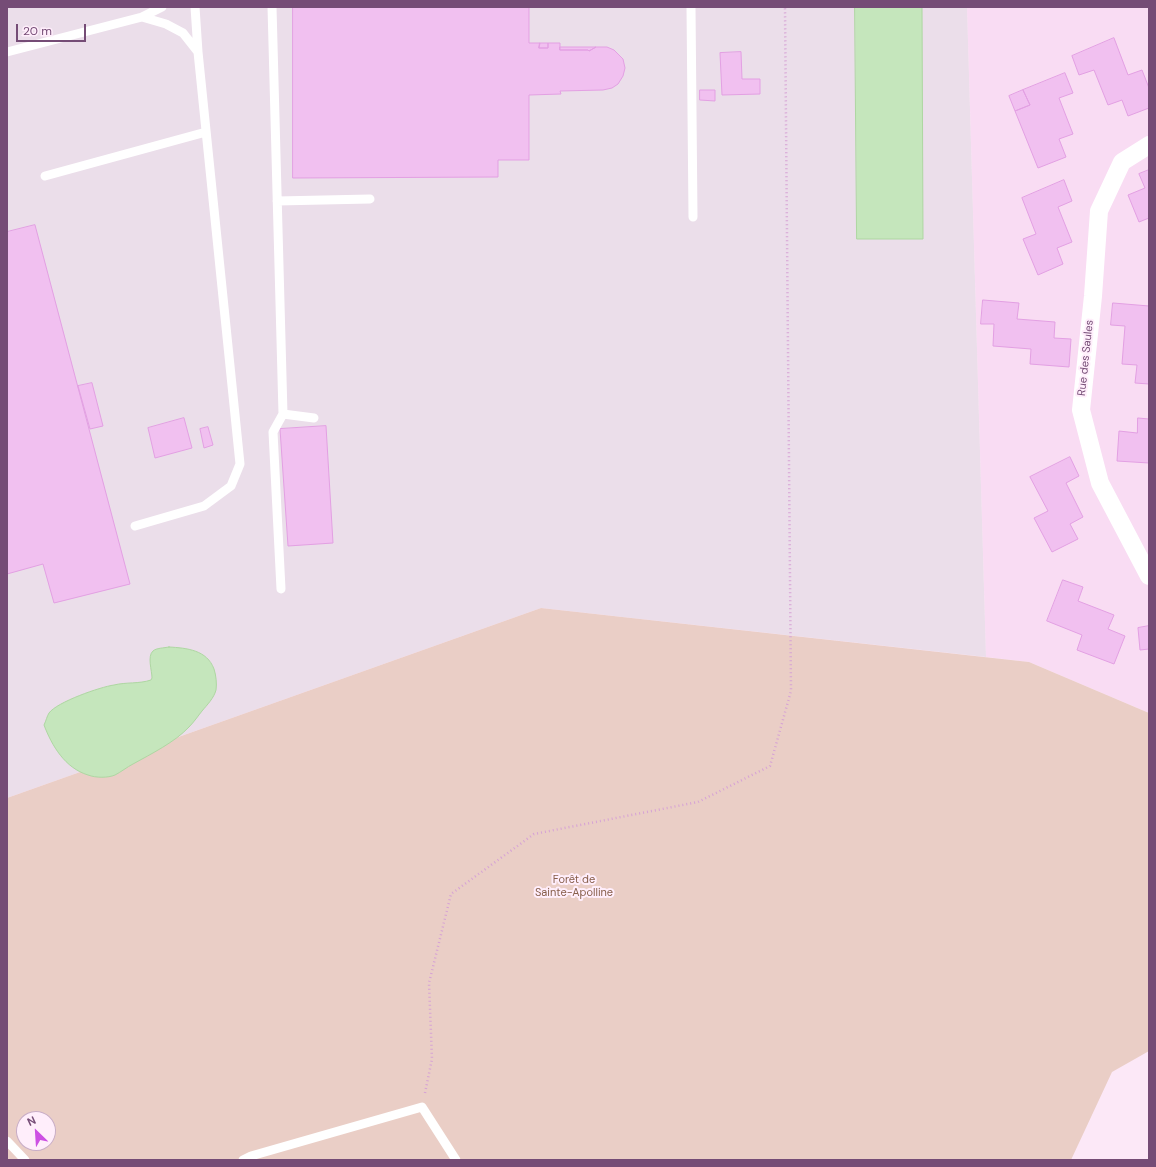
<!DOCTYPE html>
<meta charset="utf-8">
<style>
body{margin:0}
#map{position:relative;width:1156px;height:1167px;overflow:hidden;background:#fce8f7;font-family:"DM Sans",sans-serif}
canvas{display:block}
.frame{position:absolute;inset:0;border:8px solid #754c76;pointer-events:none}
.north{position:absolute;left:16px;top:1111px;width:40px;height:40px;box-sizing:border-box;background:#ffeefb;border:1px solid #c8adc6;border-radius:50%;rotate:335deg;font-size:11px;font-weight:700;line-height:16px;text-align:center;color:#754c76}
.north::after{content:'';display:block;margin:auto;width:14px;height:18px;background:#cd50e3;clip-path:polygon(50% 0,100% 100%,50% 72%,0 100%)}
.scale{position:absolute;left:16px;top:24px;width:70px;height:18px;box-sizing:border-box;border:2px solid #754c76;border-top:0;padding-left:5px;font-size:12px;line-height:14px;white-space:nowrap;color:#754c76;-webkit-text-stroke:3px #ffeefb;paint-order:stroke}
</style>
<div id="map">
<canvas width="1156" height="1167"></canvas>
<div class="frame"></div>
<div class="north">N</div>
<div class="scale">20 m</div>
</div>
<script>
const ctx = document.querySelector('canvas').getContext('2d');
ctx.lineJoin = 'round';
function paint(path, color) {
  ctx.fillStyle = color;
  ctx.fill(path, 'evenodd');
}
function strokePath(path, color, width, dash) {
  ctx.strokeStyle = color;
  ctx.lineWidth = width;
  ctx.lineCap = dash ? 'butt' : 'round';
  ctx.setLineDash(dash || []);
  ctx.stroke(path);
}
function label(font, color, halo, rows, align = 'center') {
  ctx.font = font + ' "DM Sans",sans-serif';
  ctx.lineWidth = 4;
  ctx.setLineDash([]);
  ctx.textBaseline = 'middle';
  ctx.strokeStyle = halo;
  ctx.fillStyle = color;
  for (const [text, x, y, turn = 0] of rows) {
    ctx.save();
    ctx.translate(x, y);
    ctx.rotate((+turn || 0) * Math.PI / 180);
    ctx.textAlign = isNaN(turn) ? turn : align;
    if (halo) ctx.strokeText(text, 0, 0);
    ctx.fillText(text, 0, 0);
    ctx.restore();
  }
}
const residential = new Path2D(`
 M967,7H1149V713L1029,662L986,657Z`);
const industrial = new Path2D(`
 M7,7H967L986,657L541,608L7,798Z`);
const green = new Path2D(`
 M541,608L1029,662L1149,713V1051L1112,1072L1071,1160H7V798ZM24,1119H48V1143H24Z`);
const water = new Path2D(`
 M855,7H922L923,239H857Z
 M169,647C187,648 207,650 214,669C216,675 217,684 216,690C214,698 207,705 202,711C198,716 194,722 189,727C175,742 151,754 133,764C127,767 121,772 115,775C108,778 96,778 88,775C65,768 52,746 44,725C46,721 47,716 49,713C57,702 100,687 114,685C126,682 139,684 151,680L152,678C152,671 147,656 153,651C156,648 164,648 169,647Z`);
const building = new Path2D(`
 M293,7H529V43H540L539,48H548V43H560V50H588L589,51L596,47H607L614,50L623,59L625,68L623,76L618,84L612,88L603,90L560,91L561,94L529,95V160H498V177L293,178Z
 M1114,38L1128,75L1142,70L1149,88V108L1128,116L1122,100L1108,105L1094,70L1079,75L1072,56Z
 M540,43H548V48H539Z
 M560,47H596L589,51L588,50H560Z
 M741,52L742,79H760V94L722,95L720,53Z
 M1065,73L1073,93L1059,98L1073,134L1059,139L1066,157L1038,168L1015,111L1030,105L1023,90Z
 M700,90H715V101L700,100Z
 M1023,90L1030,105L1015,111L1009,96Z
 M1149,170V218L1139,222L1128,195L1145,188L1139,174Z
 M1064,180L1072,201L1058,207L1072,242L1057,248L1063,264L1038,275L1023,239L1036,234L1022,198Z
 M35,225L130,584L54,603L43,564L7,574V232Z
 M983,300L1019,303L1017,319L1055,322L1054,338L1071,339L1069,367L1030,364L1031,349L993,346L994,324H981Z
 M1113,303L1149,306V384L1135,383L1137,365L1122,364L1125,326L1111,325Z
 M92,383L103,426L90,429L78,386Z
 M184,418L192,448L155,458L148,428Z
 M1138,418L1149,419V463L1117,461L1119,431L1137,433Z
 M326,426L333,543L288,546L280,429Z
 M208,427L213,445L204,448L200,429Z
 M1070,457L1079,476L1066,483L1083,517L1070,524L1078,539L1052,552L1034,518L1048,511L1030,477Z
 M1063,580L1083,587L1078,601L1114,615L1108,629L1125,636L1114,664L1077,650L1082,635L1047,621Z
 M1149,626V649L1140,650L1138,628Z`);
const path = new Path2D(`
 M425,1093L432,1059L429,983L451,894L534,834L698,802L770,766L791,691L785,7`);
const service = new Path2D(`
 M195,7L198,52
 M272,7L283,414L273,432L281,589
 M691,7L693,217
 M7,52L142,17L162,7
 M45,176L206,132
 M277,201L370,199
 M283,414L314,418
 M135,526L204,506L231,486L240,464L198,52L183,33L166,24L142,17
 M7,1141L25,1160
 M243,1160L251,1156L422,1107L456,1160`);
const minor = new Path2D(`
 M1149,145L1122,162L1099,211L1093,296L1081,410L1100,483L1149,576`);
const streetNames = [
 ["Rue des Saules",1086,358,-84]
];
const parkNames = [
 ["Forêt de",574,880],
 ["Sainte-Apolline",574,893]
];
paint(residential, '#f9dcf3');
paint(industrial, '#ebdeea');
paint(green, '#eacec6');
paint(water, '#c5e6bc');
strokePath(water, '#aed7a2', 1);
paint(building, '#f1c0f0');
strokePath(building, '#e3a0e3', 1);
strokePath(path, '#d6a2d5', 2.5, [1, 3]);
strokePath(service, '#fff', 9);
strokePath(minor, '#fff', 18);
label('11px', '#754c76', '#ffeefb', streetNames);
label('11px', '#875e4a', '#ffeefb', parkNames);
</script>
